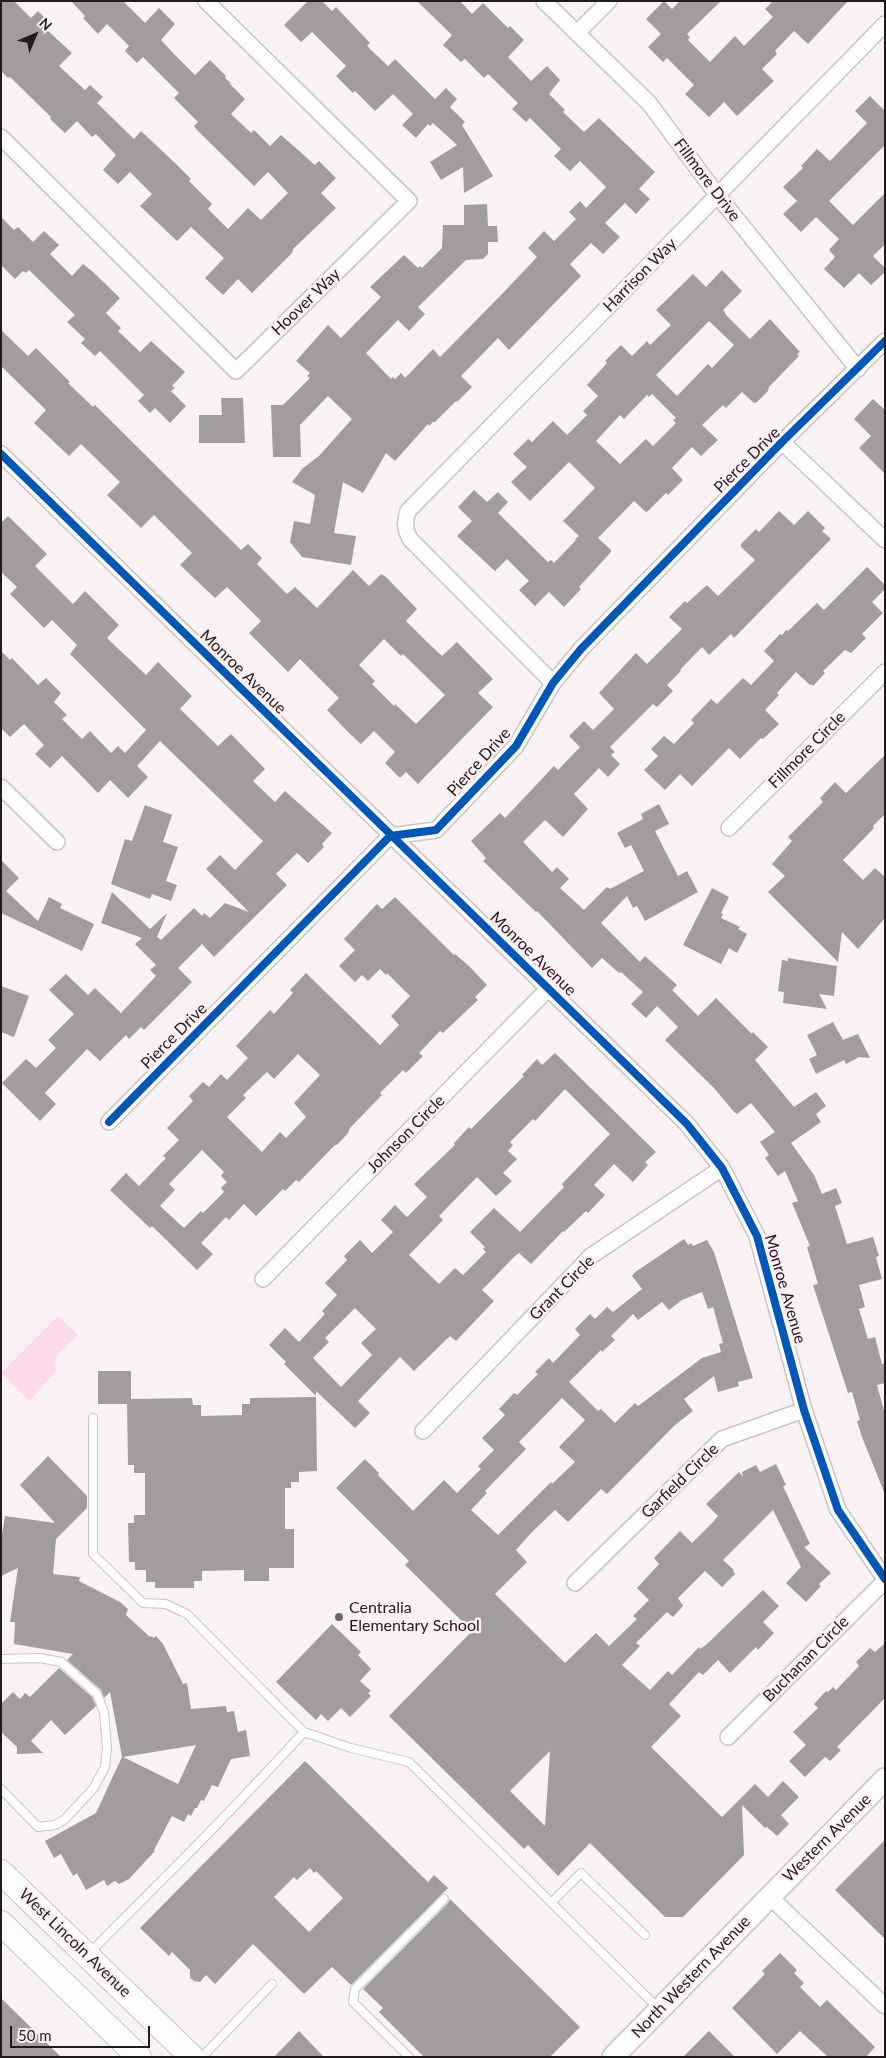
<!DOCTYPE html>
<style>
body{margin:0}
#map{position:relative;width:886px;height:2058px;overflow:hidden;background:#faf1f4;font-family:Lato,sans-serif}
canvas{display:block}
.frame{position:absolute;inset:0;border:2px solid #211b1d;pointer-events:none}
.north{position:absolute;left:10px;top:10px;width:50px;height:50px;-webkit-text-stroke:4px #feedf3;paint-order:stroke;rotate:45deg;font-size:14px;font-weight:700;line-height:20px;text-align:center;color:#211b1d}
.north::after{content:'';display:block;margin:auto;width:18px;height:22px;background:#211b1d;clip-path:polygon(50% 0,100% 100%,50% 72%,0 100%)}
.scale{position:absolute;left:10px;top:2026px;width:140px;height:22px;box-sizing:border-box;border:2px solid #211b1d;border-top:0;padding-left:6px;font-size:15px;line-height:18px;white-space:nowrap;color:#211b1d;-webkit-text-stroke:4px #feedf3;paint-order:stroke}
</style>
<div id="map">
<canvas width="886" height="2058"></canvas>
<div class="frame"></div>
<div class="north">N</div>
<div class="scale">50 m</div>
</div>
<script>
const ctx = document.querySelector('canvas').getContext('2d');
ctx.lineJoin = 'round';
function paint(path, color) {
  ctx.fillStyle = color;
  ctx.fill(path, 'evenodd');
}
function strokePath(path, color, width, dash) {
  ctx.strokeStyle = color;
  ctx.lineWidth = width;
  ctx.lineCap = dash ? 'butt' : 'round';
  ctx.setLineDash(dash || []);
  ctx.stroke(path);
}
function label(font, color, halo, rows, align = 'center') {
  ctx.font = font + ' Lato,sans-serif';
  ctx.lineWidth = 5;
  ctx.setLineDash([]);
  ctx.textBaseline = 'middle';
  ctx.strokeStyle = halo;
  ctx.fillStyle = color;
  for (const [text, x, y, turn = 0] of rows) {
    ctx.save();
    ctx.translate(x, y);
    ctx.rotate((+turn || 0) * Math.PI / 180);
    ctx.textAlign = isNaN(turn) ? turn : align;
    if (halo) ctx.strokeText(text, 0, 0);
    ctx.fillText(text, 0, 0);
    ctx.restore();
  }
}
const green = new Path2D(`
 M58,1316L78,1335L55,1358L56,1371L30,1401L1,1373Z`);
const building = new Path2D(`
 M1,1H14L31,18L38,11L52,25L47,30L72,53L59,66L85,90L90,85L103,97L97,103L134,139L141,131L175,163L191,179L189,181L212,204L208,209L228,229L248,208L261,220L288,193L268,172L254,186L196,129L194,126L198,122L174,98L179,93L143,57L137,63L125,51L129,46L107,24L98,34L83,18L85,16L71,1H123L145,23L159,8L175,24L161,40L174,54L195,75L210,60L226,76L225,78L231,83L230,84L245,99L231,114L251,133L254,130L270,146L281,135L315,165L319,161L336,178L321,193L336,208L293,249L292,253L252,293L238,279L223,295L205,278L224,258L191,227L177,241L140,206L152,194L130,172L118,184L103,170L116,155L96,134L92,137L77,121L65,133L50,119L51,117L10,77L8,78L1,71Z
 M308,1H322L332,11L336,7L370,43L367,46L388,66L395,59L435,99L446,88L457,99L450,107L465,122L462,125L493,176L464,193L463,167L441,180L430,162L457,145L433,123L430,126L428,124L416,138L402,125L413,114L393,94L375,111L355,91L353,93L336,76L346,66L312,32L301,42L284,25Z
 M417,1H460L472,14L483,3L508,28L510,26L524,40L508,57L531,81L547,66L560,80L549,94L565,110L563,112L584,132L599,118L655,172L639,189L650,199L636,214L625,203L605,223L620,237L603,254L591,243L570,264L581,276L509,350L498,338L461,376L472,387L457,402L456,401L435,422H433L429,426L428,424L395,461L386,453L363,493L343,482L334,533L356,536L351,565L302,557L290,542L294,521L310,524L315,495L292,482L303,468L319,456L352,419L328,396L300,425L301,457H273L271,405H283L310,378L307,376L310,373L296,361L328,325L341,338L381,297L370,287L404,255L418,268L420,266L422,268L442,248L443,225H464V205L487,204L488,226H497L498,242H488V254L483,259L466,260L418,307L425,314L409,331L398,320L366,353L391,379L393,377L395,379L401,373L405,378L433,349L440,357L503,293L537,257L528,248L544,231L554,241L576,219L569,212L580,201L586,208L606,187L580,161L570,171L554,156L561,149L530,118L526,122L512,109L518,103L488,74L484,78L465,59L461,62L443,45L452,35Z
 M664,1L672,9L680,1H721L687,34L690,37L688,40L710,62L735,36L744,46L773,17L765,9L773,1H848L808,44L794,31L775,51L777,54L762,69L774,81L737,116L724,102L709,117L685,94L694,85L667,58L663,62L648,47L661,34L646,19Z
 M870,96L885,111V145L829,201L853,225L885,193V244L873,256L885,268V272L871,285L859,273L844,288L824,269L835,257L829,250L839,239L816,217L801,232L783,214L797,201L783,187L803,168L801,166L817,149L830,161L867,123L855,111Z
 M1,217L14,230L18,227L33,242L44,231L59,245L50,254L72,276L83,264L92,271L120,298L106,313L121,328L118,331L140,352L151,341L185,372L172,386L175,388L171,391L186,406L170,423L155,408L150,413L138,401L144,395L100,351L95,356L81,343L85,339L67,322L75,315L29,270L26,273L23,271L15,279L1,265Z
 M722,270L742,291L723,310L727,316L750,339L770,319L800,352L797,354L799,356L769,387L768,391L757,402L754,403L742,392L726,408L723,405L702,425L718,440L701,456L692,447L672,468L683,480L668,495L666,493L648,511L646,512L634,501L598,538L611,550V552L579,587L581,589L564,607L549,592L535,606L519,590L529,581L507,559L495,571L457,536L472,521L458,507L474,490L487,502L498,492L508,502L498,513L548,562L551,560L554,563L576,540L575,539L579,536L563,521L595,488L569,462L530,501L511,482L527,467L513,454L528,439L532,442L553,421L567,435L587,415L583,411L598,396L587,385L607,363L605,361L621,345L632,356L647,341L650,345L671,325L656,310L693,274L706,287ZM709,321L734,345L712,368L708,364L677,396L656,375ZM652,394L676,418L673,420L676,423L653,446L646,439L620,464L596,441L620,415L624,419L647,395L649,397Z
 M1,330L28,356L36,348L70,382L68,383L93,407L95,405L241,550L248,544L262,558L257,564L287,594L295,587L317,608L353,570L369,586L381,574L386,577L417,609L406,621L426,641L442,656L457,642L493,679L478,693L493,707L418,784L406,772L400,778L385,763L395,752L374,731L361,744L348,732L327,710L339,698L300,659L288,672L249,633L261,621L227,587L215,598L180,565L192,553L154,515L141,528L107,495L120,482L81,444L69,456L34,423L46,410L1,366ZM384,639L401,656L403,654L445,695L416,724L395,704L394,706L372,684L375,681L359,665Z
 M221,398H243L245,443H199V415H222Z
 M873,399L885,410V474L859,448L871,436L854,419Z
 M779,511L794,525L808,511L825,528L822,531L831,539L734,638L731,634L709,655L702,647L680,670L681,671L667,685L673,691L657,707L653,704L610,747L615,752L611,755L620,764L608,777L599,768L574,794L588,809L563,837L545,820L523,842L552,872L557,867L569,879L560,888L584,910L607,887L610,889L644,871L631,845L625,848L617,833L643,819L641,814L659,804L669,824L655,831L678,876L687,871L698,892L645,921L637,906L633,908L627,896L601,923L640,962L645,956L677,985L672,990L698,1016L716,998L752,1034L753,1032L768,1047L755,1060L794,1107L816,1092L826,1106L816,1114L821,1122L791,1143L814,1175L822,1194L836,1188L842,1203L835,1206L847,1244L873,1237L879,1256L876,1257L882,1279L859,1285L865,1307L859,1309L868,1339L875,1337L882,1364L885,1363V1383L877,1385L885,1414L884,1492L862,1437L857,1421L860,1420L852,1392L848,1393L813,1285L818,1284L807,1247L810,1246L792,1203L798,1201L785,1171L778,1176L765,1158L769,1155L760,1142L775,1132L751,1103L737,1114L734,1112L714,1088L665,1040L678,1027L657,1006L646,1018L631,1004L643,992L621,972L619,973L602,958L592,968L537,911L536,912L483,861L486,858L471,841L500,813L505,818L554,766L558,770L580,747L569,736L584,721L593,730L614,709L599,693L636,653L647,664L682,629L669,617L685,601L687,603L707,585L718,596L755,560L741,547V544L756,529L759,532Z
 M8,516L47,554L35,566L73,604L85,591L119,625L107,638L146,675L158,662L192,696L180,709L218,746L231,734L265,769L253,781L275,802L285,791L332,833L322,844L324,847L308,863L297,853L276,874L287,885L214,957L202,944L178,968L192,982L144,1030L141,1027L129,1039L126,1035L100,1061L87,1049L45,1093L56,1104L40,1121L2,1083L26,1059L36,1068L56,1048L48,1040L74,1014L49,990L66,974L88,995L95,988L121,1013L156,976L150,970L156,965L135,944L142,938L101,923L112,892L150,929L167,913L157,937L161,940L194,908L202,916L204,913L210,918L225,903L249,912L206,869L220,855L235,870L263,841L160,741L137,766L148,777L128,798L110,780L98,793L62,756L50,768L35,754L44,745L24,724L10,737L1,728V651L10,660L12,658L38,685L46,678L61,693L54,702L67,715L62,719L82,739L90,731L111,753L118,746L125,753L146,730L70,654L77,645L52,620L44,628L10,594L17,587L1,572V523Z
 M867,567L885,585V589L872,602L883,613L862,634L866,638L851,653L845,650L823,671L825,673L813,686L811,684L810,685L796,672L777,693L779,695L765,710L779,724L763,739L761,738L740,759L729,748L692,786L680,774L665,790L644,770L658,756L651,749L664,736L674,744L694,723L691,720L711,699L717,704L743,678L751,685L774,661L764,651L780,634L782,635L786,630L788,631L817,603L824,610Z
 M885,755V814L873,826L874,828L843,860L863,880L875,868L885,877V918L858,949L842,932L838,962L768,892L785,876L772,864L792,841L788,837L823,802L820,798L835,782L846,793Z
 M145,805L172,815L163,842L178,847L166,881L177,885L171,901L152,894L150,899L111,884L125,839L132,841Z
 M1,860L19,878L6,891L38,921L49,897L62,904L60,908L94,924L82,951L1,913Z
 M712,888L729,897L721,913L723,914L721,918L740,927L738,929L747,934L737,953L729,948L721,964L683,945Z
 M395,897L454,955L455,954L470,967L487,985L475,997L478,1000L443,1033L440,1031L419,1053L423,1056L406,1073L403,1070L380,1093L382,1095L350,1128L348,1133L338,1144L334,1146L299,1182L296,1180L285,1191L283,1189L256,1216L244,1204L229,1220L226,1217L201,1243L213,1254L197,1270L152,1226L150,1228L110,1190L126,1173L139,1186L166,1158L163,1156L179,1140L167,1128L193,1101L189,1096L203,1082L209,1087L221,1074L227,1080L248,1058L236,1046L270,1010L274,1014L293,993L290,990L306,973L380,1045L399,1025L391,1016L410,996L387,973L386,975L380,969L368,981L362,975L355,982L339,966L355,950L344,939L377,904L382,909ZM298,1054L320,1075L294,1103L306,1117L286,1138L280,1132L262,1152L227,1117L246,1098L243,1095L267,1072L274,1079ZM202,1150L224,1172L221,1176L227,1182L221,1188L224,1192L203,1213L201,1211L184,1228L160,1206L175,1190L169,1184Z
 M788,958L837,966L834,996L819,994L827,1009L783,1003L784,992L778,991L782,960L788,961Z
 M1,986L29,996L14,1037L1,1032Z
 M833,1022L843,1040L858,1034L870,1058L859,1057L846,1064L844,1060L816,1074L809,1059L817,1055L807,1035Z
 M555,1053L656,1152L645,1162L648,1165L633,1182L614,1164L594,1185L605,1195L588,1213L586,1211L564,1232L563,1231L531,1264L519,1253L514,1257L482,1290L494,1301L456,1341L450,1336L414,1371L400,1357L358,1401L370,1413L355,1428L316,1391V1396L284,1364L286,1362L269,1345L285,1328L299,1342L325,1314L322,1311L337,1295L325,1283L347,1260L344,1256L360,1240L372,1253L393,1232L381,1220L395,1205L407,1217L427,1197L414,1184L455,1145L454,1143L469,1127L471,1129L524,1076L522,1075L537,1059L542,1065ZM565,1089L610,1134L562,1184L564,1187L520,1232L494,1208L470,1232L485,1247L483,1249L486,1252L463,1275L455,1268L439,1284L409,1255L443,1220L439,1216L477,1177L496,1196L512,1181L503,1173L517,1159L508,1151L513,1145L510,1142L533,1119L535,1121ZM355,1308L376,1329L361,1343L372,1355L341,1387L313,1358L329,1342L325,1338Z
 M684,1239L688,1245L691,1243L693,1246L707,1240L714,1252L753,1378L738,1382L739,1386L718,1392L714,1376L684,1399L693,1411L675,1425L607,1494L601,1489L568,1522L555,1510L531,1533L516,1550L527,1562L495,1594L565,1663L596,1633L609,1646L637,1619L633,1616L649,1600L637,1588L659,1564L654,1558L680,1531L692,1543L713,1522L718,1516L706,1504L739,1472L743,1477L742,1472L756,1465L760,1472L776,1464L786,1485L783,1486L810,1544L804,1547L831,1573L819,1584L821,1586L806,1602L786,1583L801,1567L773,1510L723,1560L734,1570L733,1571L735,1574L722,1587L705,1571L678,1598L683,1606L673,1617L667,1612L636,1643L640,1646L622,1665L650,1690L668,1671L672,1675L699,1647L700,1649L707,1644L763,1590L779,1606L763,1622L774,1633L758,1650L756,1647L730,1673L718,1660L703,1675L699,1672L669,1704L681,1716L651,1747L722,1817L755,1784L768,1797L783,1781L799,1797L781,1815L789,1824L777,1836L767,1827L765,1828L742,1805L744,1855L683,1917H665L590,1843L558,1876L528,1845L524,1849L389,1716L472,1631L405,1565L409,1561L336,1488L365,1459L379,1473L378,1475L413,1511L444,1480L457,1493L481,1469L478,1466L494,1450L482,1438L505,1415L499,1409L514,1393L517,1395L538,1374L535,1372L549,1358L553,1363L580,1335L575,1329L590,1314L595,1319L607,1307L613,1312L642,1289L632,1276L634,1273ZM702,1292L708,1309L713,1307L723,1343L719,1344L721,1352L702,1358L638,1406L635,1403L615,1423L601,1409L598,1411L569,1382L601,1350L602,1352L615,1340L611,1336L633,1314L638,1320L662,1302L669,1310L682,1300ZM562,1398L585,1420L559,1447L575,1462L552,1484L551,1482L498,1535L471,1510L487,1493L485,1491L526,1449L519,1442ZM550,1751L545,1826L510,1791Z
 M98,1371H131V1399L192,1398L193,1405H201V1416L242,1415V1404H250V1398L316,1397L317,1471L299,1472V1482H291V1488H285V1529H294V1568H269V1581H244V1570L202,1571V1581H194V1588H155V1582H146V1570H135V1562H129L128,1523H134V1515H145V1473H134V1465H128L127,1404H98Z
 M48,1456L87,1496V1508L56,1539L53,1574L80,1577L79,1581L120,1602L128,1609L126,1615L150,1637L151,1636L154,1638L156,1636L163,1644L183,1684L187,1683L191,1709L226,1706L227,1712L234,1711L238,1732L246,1730L250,1756L231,1759L218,1787L212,1785L204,1801L201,1800L197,1808H195L191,1816L188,1814L184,1822L172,1816L154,1850L155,1851L129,1879L119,1884L115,1881L107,1886L104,1880L86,1890L77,1873L73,1876L61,1854L54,1858L45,1841L96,1813L114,1774L122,1757L110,1692L104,1698L101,1690L67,1660L73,1654L14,1644L15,1622H10L18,1568L1,1576V1540L5,1516L55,1523L20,1485ZM196,1745L178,1784L123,1757Z
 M332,1624L361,1652L358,1655L371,1669L360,1681L371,1691L368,1693L371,1696L350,1717L341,1708L328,1721L321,1714L316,1720L276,1682Z
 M885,1643V1698L837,1747L841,1750L830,1761L825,1757L805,1777L789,1761L806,1745L793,1732L818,1708L814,1704L826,1691L828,1692L833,1687L836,1690L859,1666L856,1662L870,1648L875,1652Z
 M59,1668L92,1697L96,1706L65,1735L51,1720L31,1741L43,1753L17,1754V1747L1,1732V1704L13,1692L20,1699L25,1693L30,1697Z
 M305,1761L428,1882L434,1875L448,1888L351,1985L332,1967L304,1994L253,1944L215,1984L206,1975L200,1982L194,1981L190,1978V1970L172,1952L169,1956L140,1928ZM310,1868L314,1873L316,1871L343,1898L309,1932L274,1897L294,1877L297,1880Z
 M885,1840V1939L835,1890Z
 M450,1899L580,2027L550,2057H424L379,2012L383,2008L363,1989L448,1903Z
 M780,1953L797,1970L794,1973L804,1983L800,1987L820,2007L827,2000L875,2047L866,2057H828L800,2031L777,2054L732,2008L765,1974L762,1971Z
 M1,1998L61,2057H1Z
 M299,2031L324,2057H274Z
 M709,2031L735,2057H683Z`);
const service = new Path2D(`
 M93,1418V1554L143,1603L166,1604L187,1614L304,1732
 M1,1659L40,1658L61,1662L97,1694L104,1712L107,1748L105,1767L93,1789L65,1819L55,1825L38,1827L1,1789
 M552,1902L581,1873L645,1935
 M89,1954C111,1930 134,1909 156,1886C207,1836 256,1784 304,1732L351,1748L409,1762L658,2008
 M202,2057L272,1984
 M409,2057L353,2002L355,1989L444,1899`);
const minor = new Path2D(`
 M544,1L649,103L718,196L858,369
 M577,33L609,1
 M1,137L236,371L409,201L206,1
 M782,442L885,540
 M1,454L687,1124L722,1168L757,1236L804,1410L838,1510L885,1579
 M553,683L410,539C405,529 404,522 408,511L885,24
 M1,787L57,842
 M729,828L885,672
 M109,1122L390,836L436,830L516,746L553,683L581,649L782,442L885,341
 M263,1279L549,988
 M423,1431L591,1256L722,1168
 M575,1583L722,1439L804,1410
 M728,1737L885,1581
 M769,1896L885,2006`);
const secondary = new Path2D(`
 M613,2057L885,1779`);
const primary = new Path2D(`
 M1,1872L192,2057
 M1,1923L139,2057`);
const cycleway = new Path2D(`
 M1,454L687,1124L722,1168L757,1236L804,1410L838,1510L885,1579
 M109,1122L390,836L436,830L516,746L553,683L581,649L782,442L885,341`);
const markers = [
 [339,1617,5,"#6d6668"]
];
const streetNames = [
 ["Fillmore Drive",707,180,53],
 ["Harrison Way",640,275,-45],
 ["Hoover Way",306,302,-44],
 ["Pierce Drive",747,460,-45],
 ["Monroe Avenue",243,672,44],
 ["Fillmore Circle",807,750,-45],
 ["Pierce Drive",479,762,-48],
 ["Monroe Avenue",533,954,44],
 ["Pierce Drive",174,1036,-45],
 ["Johnson Circle",406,1134,-45],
 ["Grant Circle",562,1288,-45],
 ["Monroe Avenue",785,1289,74],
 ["Garfield Circle",680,1481,-44],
 ["Buchanan Circle",806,1659,-45],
 ["Western Avenue",827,1838,-45],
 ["West Lincoln Avenue",75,1943,44],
 ["North Western Avenue",691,1977,-46]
];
const poiNames = [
 ["Centralia",349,1608],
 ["Elementary School",349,1626]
];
paint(green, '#fbdbe7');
paint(building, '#a39c9e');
strokePath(service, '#cbc4c7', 10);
strokePath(minor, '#cbc4c7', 18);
strokePath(secondary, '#cbc4c7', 24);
strokePath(primary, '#cbc4c7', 26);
strokePath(service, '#fefdfd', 8);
strokePath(minor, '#fefdfd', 15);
strokePath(secondary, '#fefdfd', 21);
strokePath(primary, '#fefdfd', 24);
strokePath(cycleway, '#0057b8', 8);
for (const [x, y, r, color] of markers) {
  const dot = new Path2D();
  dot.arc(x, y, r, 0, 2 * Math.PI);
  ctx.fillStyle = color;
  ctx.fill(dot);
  strokePath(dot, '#feedf3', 2);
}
label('16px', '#211b1d', '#feedf3', streetNames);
label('16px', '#211b1d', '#feedf3', poiNames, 'left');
</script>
